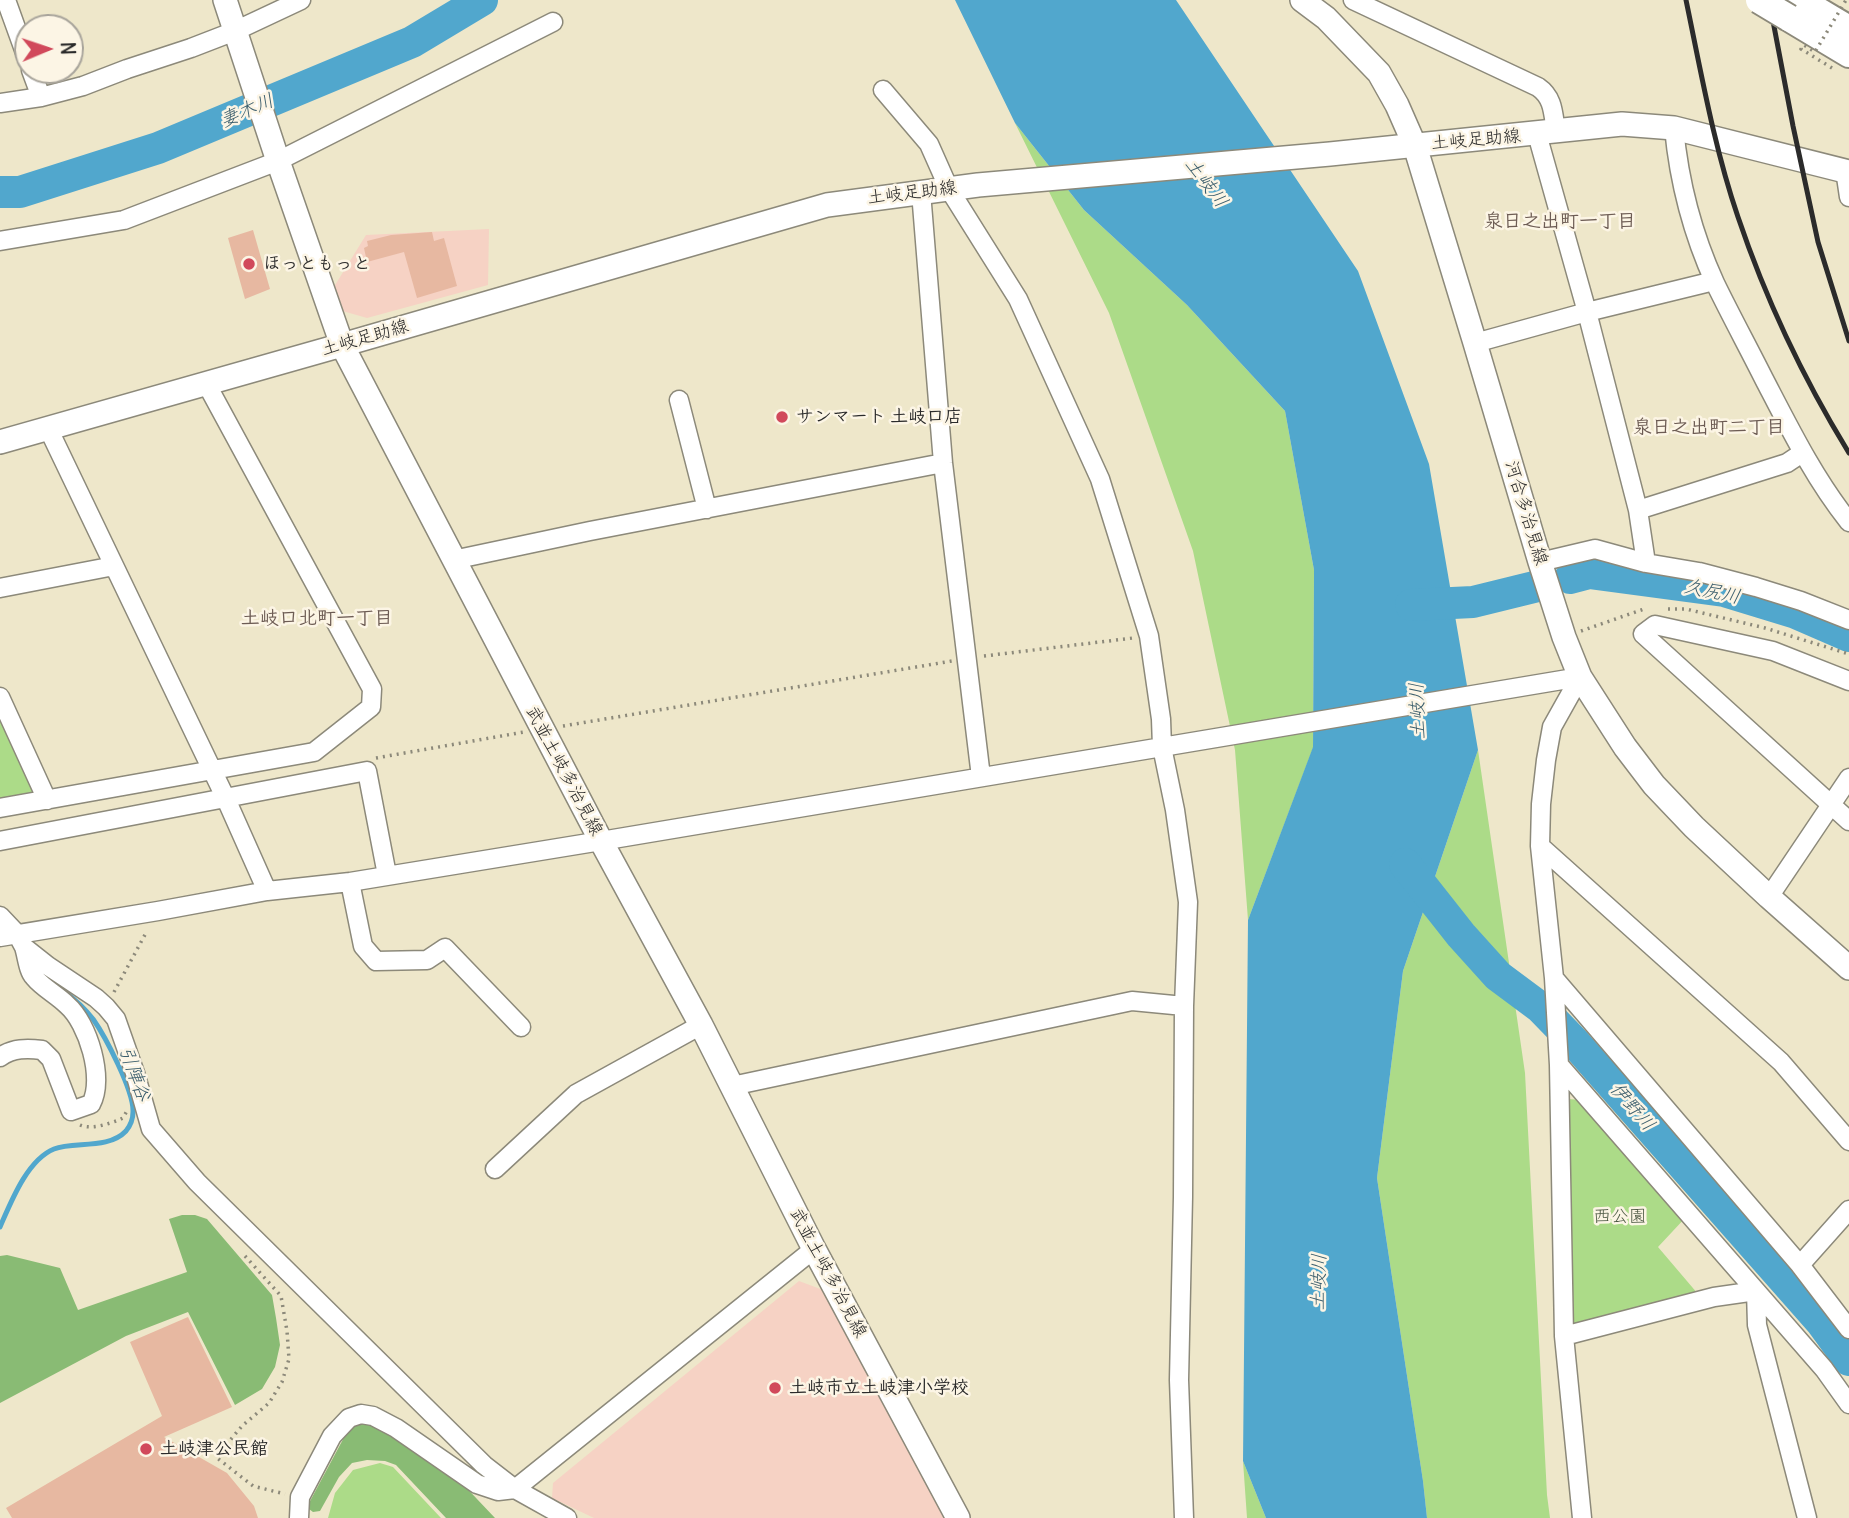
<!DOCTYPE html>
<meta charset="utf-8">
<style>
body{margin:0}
#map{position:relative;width:1849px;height:1518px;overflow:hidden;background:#eee7ca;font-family:Delius,sans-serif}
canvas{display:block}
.north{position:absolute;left:14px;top:14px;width:70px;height:70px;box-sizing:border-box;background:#fcf5e5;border:2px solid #a8a49b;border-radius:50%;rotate:88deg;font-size:19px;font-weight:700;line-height:28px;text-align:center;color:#2b2b2b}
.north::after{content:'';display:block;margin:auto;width:24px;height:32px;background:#d1495b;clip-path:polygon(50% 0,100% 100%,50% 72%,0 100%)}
</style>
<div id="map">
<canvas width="1849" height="1518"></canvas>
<div class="north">N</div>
</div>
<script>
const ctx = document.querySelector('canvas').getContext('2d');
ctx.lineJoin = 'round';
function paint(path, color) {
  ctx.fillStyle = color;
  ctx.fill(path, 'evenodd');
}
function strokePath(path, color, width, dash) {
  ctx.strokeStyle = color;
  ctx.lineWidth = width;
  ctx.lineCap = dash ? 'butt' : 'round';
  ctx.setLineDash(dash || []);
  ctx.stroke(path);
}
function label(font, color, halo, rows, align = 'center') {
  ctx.font = font + ' Delius,"Klee One",sans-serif';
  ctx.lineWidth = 5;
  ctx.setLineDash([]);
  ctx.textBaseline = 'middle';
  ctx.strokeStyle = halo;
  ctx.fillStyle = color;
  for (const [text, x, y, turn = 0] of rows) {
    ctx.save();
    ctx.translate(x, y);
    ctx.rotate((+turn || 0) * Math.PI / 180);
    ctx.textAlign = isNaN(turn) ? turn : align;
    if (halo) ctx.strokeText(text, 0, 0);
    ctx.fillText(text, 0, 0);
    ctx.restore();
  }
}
const built = new Path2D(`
 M489,229L488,285L367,318L339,310L332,290L366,235Z
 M799,1281L831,1293L949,1518H594L552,1498L553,1483Z`);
const green = new Path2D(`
 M1015,123L1084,210L1187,305L1285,411L1314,570L1313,748L1248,920L1235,750L1193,551L1109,313Z
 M0,717L34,790L27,796L0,801Z
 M1478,750L1525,1073L1547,1495L1550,1518H1427L1423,1481L1377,1178L1403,971Z
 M1568,1099L1581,1100L1686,1217L1658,1247L1698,1294L1573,1326Z
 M1243,1461L1266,1518H1247Z
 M380,1463L393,1467L441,1518H328L335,1493L353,1470Z`);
const forest = new Path2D(`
 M182,1215H195L207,1219L272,1295L276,1318L280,1345L275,1367L262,1389L235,1405L188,1312L126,1336L0,1403V1256L7,1255L60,1268L78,1310L187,1272L169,1219Z
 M372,1420L459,1480L495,1518H446L396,1465L385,1461L367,1460L352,1463L339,1477L320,1511L313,1512L309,1509V1503L348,1430L353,1424Z`);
const water = new Path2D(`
 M955,0H1176L1358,271L1429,464L1478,750L1403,971L1377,1178L1423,1481L1427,1518H1266L1243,1461L1248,920L1313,747L1314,570L1285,411L1187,305L1084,210L1015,123Z`);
const stream = new Path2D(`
 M0,1227C11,1202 27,1160 54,1149C74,1141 108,1150 126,1131C130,1126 133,1118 133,1112C134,1091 105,1036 93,1019C85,1009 76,1000 66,993`);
const river = new Path2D(`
 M0,192H20L158,148L412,42L482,0
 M1570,578L1589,573L1724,591L1796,613L1849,636
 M1411,605L1473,602L1538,586
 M1405,864L1461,935L1498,976L1541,1008L1576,1044L1822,1323L1849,1360`);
const building = new Path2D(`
 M253,230L270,289L245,299L228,238Z
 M432,232L434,241L444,238L457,286L417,298L404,252L367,262L364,248L368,246L367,241L391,235Z
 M188,1317L232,1407L164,1437L227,1473L254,1506L258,1518H12L6,1508L162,1416L130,1342Z`);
const path = new Path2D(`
 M1668,609H1686L1765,628L1849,654
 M1581,631L1647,608
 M984,656L1133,638
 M563,726L952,661
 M376,758L524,732
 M114,992L147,931
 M80,1125C92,1130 107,1124 119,1120L123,1118L128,1109
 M245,1256L281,1296L287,1331L289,1359L282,1382L269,1403L242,1426L216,1457L253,1486L285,1494`);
const minor = new Path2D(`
 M6,0L28,61
 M1353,0L1538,87C1554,98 1553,114 1556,132
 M31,70L41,97
 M883,90L929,144L949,189L1018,299L1100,479L1149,636L1161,719L1162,747L1175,810L1188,902L1184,1006L1183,1197L1179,1380L1184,1518
 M0,103L41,97L83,86L127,69L191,48L235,31L301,0
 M1674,128C1679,181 1693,235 1715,283C1731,316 1748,347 1764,379C1790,429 1814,478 1849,522
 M1537,134L1587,312L1638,510L1646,563
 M1845,170L1849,197
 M921,192L943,463L981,777
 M0,241L124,220L278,161L553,22
 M1475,343L1587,312L1714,281
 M679,400L707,509
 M48,428L226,799L267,891
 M1638,510L1787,463L1802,453
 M453,560L590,531L943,463
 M1540,562L1595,549L1646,563L1699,572L1756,587L1801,601L1849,620
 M0,588L114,566
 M1580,677L1552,727L1546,760L1541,804L1540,846L1554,978L1559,1065L1564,1336L1582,1518
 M1849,681L1773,651L1655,625L1643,634L1849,821
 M0,697L47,800
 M0,808L314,752L371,707L372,689L206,383
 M0,841L367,771L387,875
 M1540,846L1781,1062L1849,1141
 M350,882L363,946L376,961L427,960L445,948L521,1027
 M1769,897L1849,778
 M0,916L17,934L24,947L48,966L96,998L106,1007L116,1019L135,1073L151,1129L197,1182L484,1465L515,1489L567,1518
 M0,937L158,911L267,891L350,882L601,841L1580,677
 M1554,978L1800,1265L1849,1329
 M0,1057C13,1048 27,1048 42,1050L51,1059L71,1111L91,1104C105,1079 88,1023 67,1005C57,995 43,988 34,977C28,971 27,956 24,947
 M1559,1065L1824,1369L1849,1404
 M732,1086L1132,1001L1184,1006
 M495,1169L576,1094L701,1025
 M1800,1265L1849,1210
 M1564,1336L1714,1297L1756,1291L1757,1325L1807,1518
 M299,1518L300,1497L332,1436L349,1418L361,1414L373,1416L396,1428L477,1484L498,1491L515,1489L814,1249`);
const major = new Path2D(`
 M225,0L278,161L342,345L601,841L701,1025L814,1249L958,1518
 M1302,0L1326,18L1379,73L1397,105L1415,146L1475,343L1540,562L1564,637L1580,677L1625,747L1654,785L1694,827L1769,897L1849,968
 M0,442L342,345L827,205L978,185L1330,154L1622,124L1674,128L1849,172`);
const highway = new Path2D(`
 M1800,0L1849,29
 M1789,18L1849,54`);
const rail = new Path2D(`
 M1686,0C1701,72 1714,147 1738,217C1766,300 1803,378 1849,453
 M1769,0L1793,126L1818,242L1849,341`);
const pathBridge = new Path2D(`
 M1832,68L1801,49L1804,45L1815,52L1846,0`);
const highwayBridge = new Path2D(`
 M1759,0L1789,18`);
const markers = [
 [249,264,7,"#d1495b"],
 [782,417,7,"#d1495b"],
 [775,1388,7,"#d1495b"],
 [146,1449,7,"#d1495b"]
];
const streetNames = [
 ["土岐足助線",1476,140,-5],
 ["土岐足助線",912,193,-7],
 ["土岐足助線",365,338,-16],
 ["河合多治見線",1526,513,73],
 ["武並土岐多治見線",564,771,62],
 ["武並土岐多治見線",828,1273,62]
];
const poiNames = [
 ["ほっともっと",263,264],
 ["サンマート 土岐口店",796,417],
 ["土岐市立土岐津小学校",789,1388],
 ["土岐津公民館",160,1449]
];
const parkNames = [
 ["西公園",1620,1217]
];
const waterNames = [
 ["妻木川",247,111,-23],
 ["土岐川",1206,183,53],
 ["久尻川",1712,592,12],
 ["土岐川",1418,711,-92],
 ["引陣谷",134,1074,70],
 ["伊野川",1632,1107,49],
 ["土岐川",1319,1282,-88]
];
const neighbourhoodNames = [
 ["泉日之出町一丁目",1560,222],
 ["泉日之出町二丁目",1709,428],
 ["土岐口北町一丁目",317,619]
];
paint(built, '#f6d2c4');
paint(green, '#acdb88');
paint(forest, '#89bb74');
paint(water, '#51a7cd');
strokePath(stream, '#51a7cd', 5);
strokePath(river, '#51a7cd', 32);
paint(building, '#e7b8a1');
strokePath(minor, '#8c897a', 21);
strokePath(major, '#8c897a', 26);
strokePath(highway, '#8c897a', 30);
strokePath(path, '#8c897a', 3.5, [2, 5]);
strokePath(minor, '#fff', 18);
strokePath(major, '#fff', 23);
strokePath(highway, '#fff', 26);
strokePath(rail, '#2b2b2b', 5);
strokePath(highwayBridge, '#8c897a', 30, []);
strokePath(pathBridge, '#8c897a', 3.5, [2, 5]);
strokePath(highwayBridge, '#fff', 26);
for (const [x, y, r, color] of markers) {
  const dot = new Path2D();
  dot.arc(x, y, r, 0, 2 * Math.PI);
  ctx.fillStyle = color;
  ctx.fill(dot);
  strokePath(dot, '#fcf5e5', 2.5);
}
label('18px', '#2b2b2b', '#fcf5e5', streetNames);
label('bold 18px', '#2b2b2b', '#fcf5e5', poiNames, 'left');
label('18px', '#4b5742', '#fcf5e5', parkNames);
label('italic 19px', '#3a5d6c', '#fcf5e5', waterNames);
label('bold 19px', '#6d5c54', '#fcf5e5', neighbourhoodNames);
</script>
